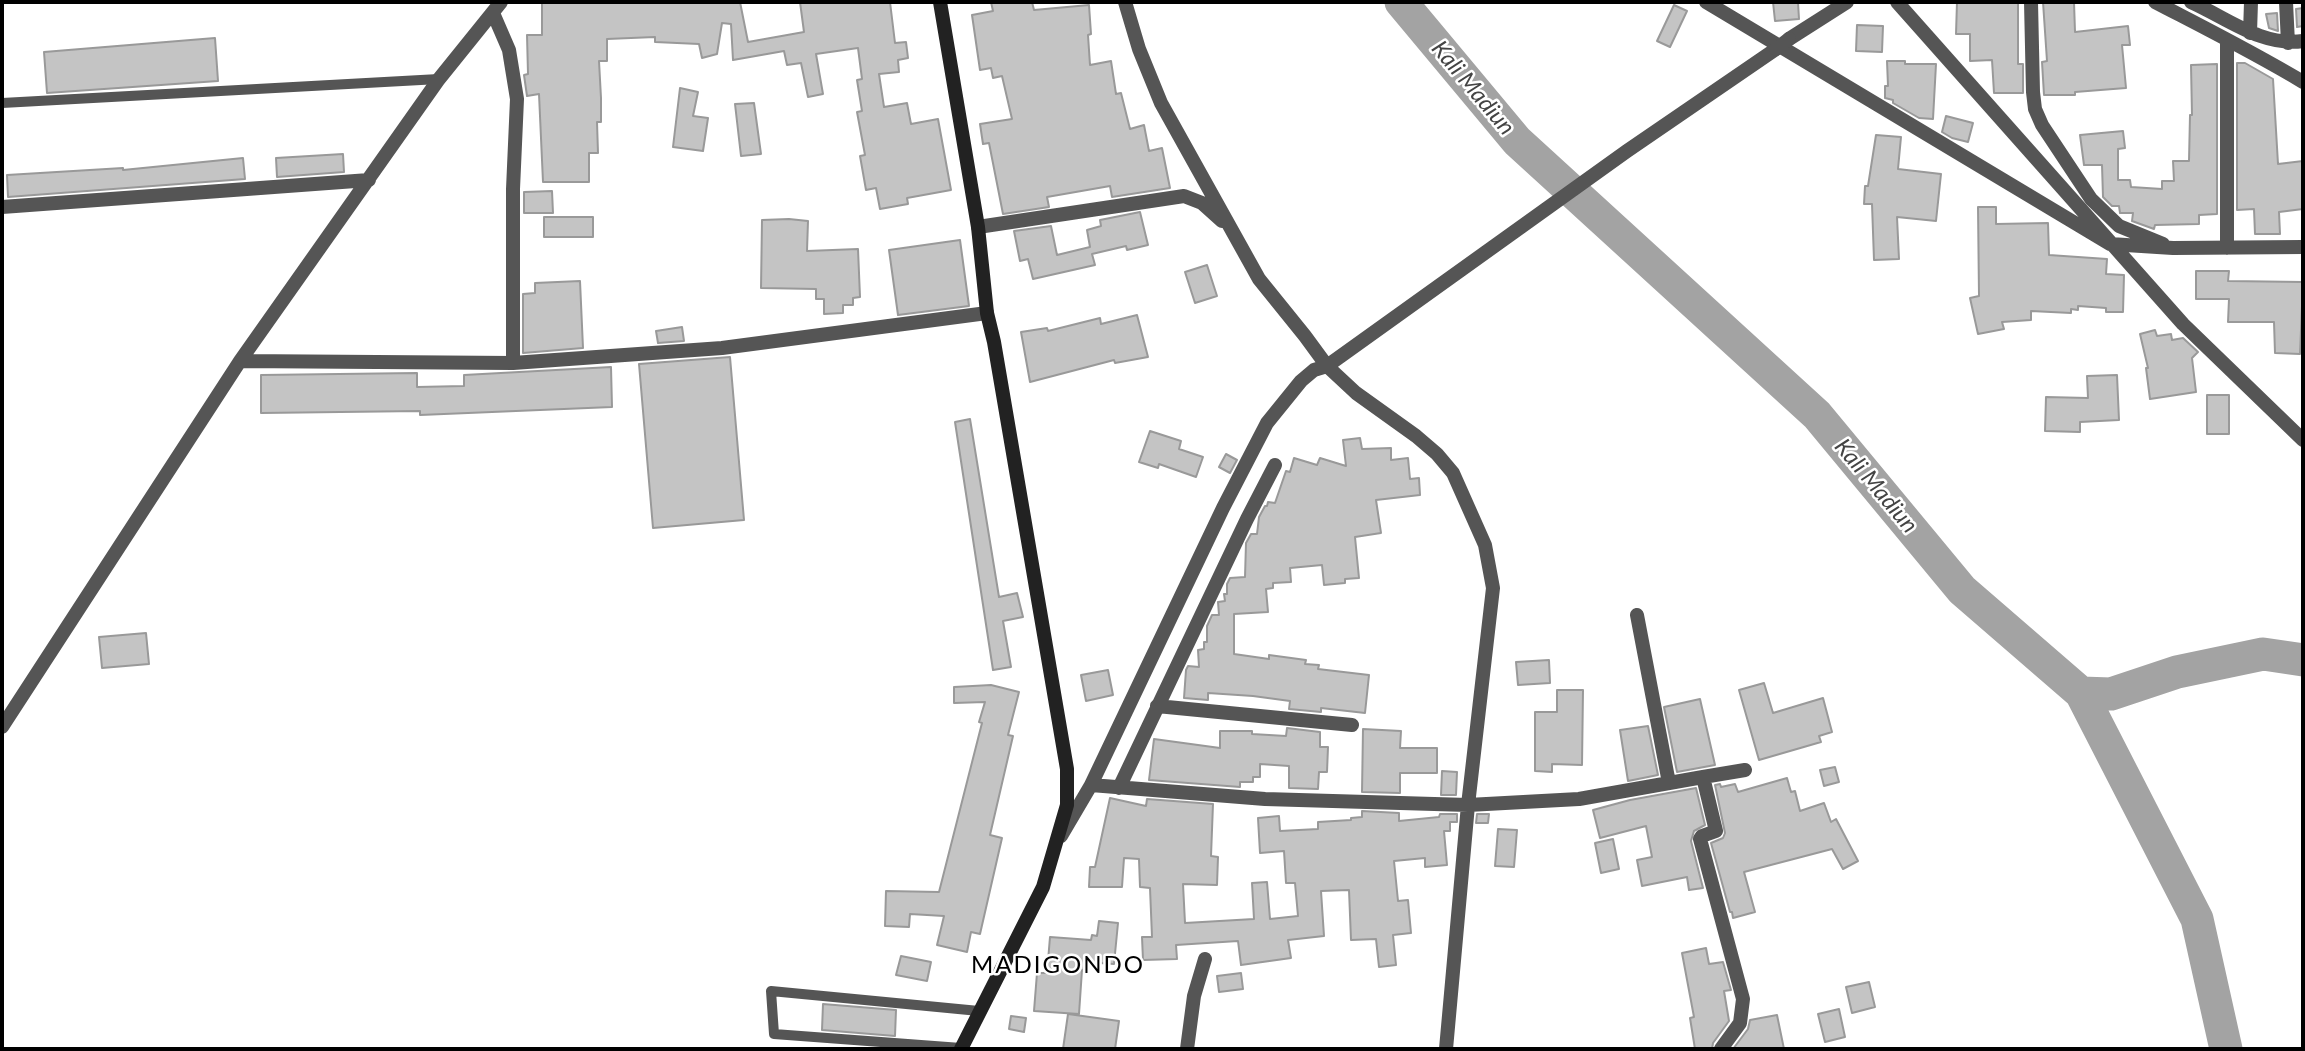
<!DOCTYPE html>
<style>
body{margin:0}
#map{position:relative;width:2305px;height:1051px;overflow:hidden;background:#fff;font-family:Lato,sans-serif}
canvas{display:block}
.frame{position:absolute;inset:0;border:4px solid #000;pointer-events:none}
</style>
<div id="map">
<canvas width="2305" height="1051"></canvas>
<div class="frame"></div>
</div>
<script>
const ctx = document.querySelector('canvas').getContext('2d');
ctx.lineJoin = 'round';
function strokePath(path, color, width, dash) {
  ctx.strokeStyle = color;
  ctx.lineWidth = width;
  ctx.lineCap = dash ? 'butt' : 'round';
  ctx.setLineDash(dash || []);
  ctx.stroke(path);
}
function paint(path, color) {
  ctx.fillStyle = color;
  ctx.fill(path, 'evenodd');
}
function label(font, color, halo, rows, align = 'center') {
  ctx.font = font + ' Lato,sans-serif';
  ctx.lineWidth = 5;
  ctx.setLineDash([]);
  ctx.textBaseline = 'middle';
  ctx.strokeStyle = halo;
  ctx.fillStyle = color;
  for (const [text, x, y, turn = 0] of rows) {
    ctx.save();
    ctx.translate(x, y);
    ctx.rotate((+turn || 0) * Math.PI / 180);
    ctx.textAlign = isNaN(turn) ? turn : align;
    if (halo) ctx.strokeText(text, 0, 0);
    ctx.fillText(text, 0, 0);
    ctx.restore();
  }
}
const river = new Path2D(`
 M1401,2L1517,141L1817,415L1962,590L2081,693L2197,919L2226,1049
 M2081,693L2111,694L2177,672L2263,654L2303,660`);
const building = new Path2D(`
 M542,2H740L748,42L804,32L800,2H890L895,43L906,42L908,58L898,60L899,72L879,74L884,107L907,103L911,124L938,119L951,190L907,198L908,204L880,209L876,188L866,190L860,156L865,155L857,112L862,111L857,80L862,79L858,48L816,54L823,94L808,97L801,63L787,65L784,51L733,60L731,24L722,23L717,54L702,58L699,44L655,42V37L607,39V61H599L601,98V122H597L598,153H589V182H543L539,94L527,96L524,75L528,74L527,35H542Z
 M991,2H1032L1034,10L1089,5L1091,34L1088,35L1090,65L1111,61L1116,94L1121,93L1130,129L1144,125L1149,151L1162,148L1170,188L1112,197L1110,186L1047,197L1049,207L1003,214L989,143L983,144L980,124L1012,119L1002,76L993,78L991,68L980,70L972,15L993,11Z
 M1773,2H1798L1799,19L1775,21Z
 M1957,2H2018V64H2023V93H1994L1992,60L1970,61V34H1956Z
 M2043,2H2074L2075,32L2128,26L2130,45H2122L2126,88L2075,92V95H2044L2042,62L2047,61Z
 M1674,5L1687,11L1670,47L1657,41Z
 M2303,8V26L2297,27L2296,9Z
 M2277,13L2278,31L2269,28L2266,14Z
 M1857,25L1883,26L1882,52L1856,51Z
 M215,38L218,81L47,93L44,52Z
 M1887,61H1905V64H1936L1933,119L1919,118L1893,103V100L1885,98V86H1888Z
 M2237,63H2245L2273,79L2278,164L2303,161V209L2279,212L2280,234H2255L2254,209L2237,210Z
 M2217,64V214L2199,215V224L2155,225L2154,229L2132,221L2133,213H2120L2119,206H2112L2103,197L2102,165H2084L2080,135L2123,131L2125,148L2118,149V180H2130L2131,187L2162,189V181H2174L2173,161H2189L2190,115H2192L2191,65Z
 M680,88L698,92L693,116L708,118L703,151L673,147Z
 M754,103L761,154L741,156L735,104Z
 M1946,116L1973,123L1968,142L1952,138L1942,132Z
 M1876,135L1901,137L1898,169L1941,174L1936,221L1897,217L1899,259L1874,260L1872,204H1864L1865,186H1868Z
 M343,154L344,172L277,177L276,158Z
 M243,158L245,179L8,197L7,175L123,168V170Z
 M552,191L553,213H524V192Z
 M1978,207H1996V224L2048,223L2049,255L2107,259L2106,274L2124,275L2123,312H2106V308L2078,306V310L2071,309V313L2031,311V320L2002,322L2004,329L1978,334L1970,298L1979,296Z
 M1140,212L1148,245L1127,250L1126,246L1092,254L1095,265L1033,279L1028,259L1020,261L1014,231L1051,226L1057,255L1090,247L1087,230L1101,226L1100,220Z
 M544,217H593V237H544Z
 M789,219L808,221L807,251L858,249L860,297L853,298V305H843V313L824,314V299H816V289L761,288L762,220Z
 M960,240L969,306L898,315L889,250Z
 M1207,265L1217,296L1195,303L1185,272Z
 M2196,271H2229L2228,281L2303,282L2300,354L2275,353L2274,322H2228L2229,299H2196Z
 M580,281L583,348L523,353V294L535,293V283Z
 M1137,315L1148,357L1115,363L1114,360L1030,382L1021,332L1047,328L1048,331L1100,318L1101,324Z
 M682,327L684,341L658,343L656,331Z
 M2155,330L2157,336L2171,334L2172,340L2183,338L2198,352L2192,358L2196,392L2150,399L2146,368H2148L2140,334Z
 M730,357L744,520L653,528L639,364Z
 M611,367L612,407L420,415V411L261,413V375L417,373V387L464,386V375Z
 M2117,375L2119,420L2080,422V432L2045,431L2046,397L2088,398L2087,376Z
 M2207,395H2229V434H2207Z
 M970,419L999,597L1017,593L1023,617L1003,621L1011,667L993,670L955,422Z
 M1150,431L1181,441L1179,449L1203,457L1196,477L1159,464L1158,468L1139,462Z
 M1360,438L1362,449L1391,448V460L1408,458L1410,479L1419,478L1420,495L1376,500L1381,533L1355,537L1359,578L1345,579V583L1324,585L1322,565L1290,568L1291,582L1273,583V588L1266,589L1268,612L1234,614V654L1269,659V655L1306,660L1305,664L1319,665L1318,669L1369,675L1365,713L1321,708V712L1289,709L1290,701L1253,696L1208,693V700L1184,698L1186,670L1188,666L1199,667L1198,650L1204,649V642H1207V626L1212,615H1219L1218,602L1225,601L1224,594H1227V584L1230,578L1245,577L1246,543L1251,534H1257L1259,517L1265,506H1267L1268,502L1275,503L1286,471L1290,472L1294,458L1317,465L1320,458L1346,466L1343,440Z
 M1226,454L1237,460L1230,473L1219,467Z
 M146,633L149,664L102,668L99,637Z
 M1549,660L1550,683L1518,685L1516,662Z
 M1108,670L1113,695L1086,701L1081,675Z
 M1764,683L1773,713L1823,698L1832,732L1819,736L1821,742L1759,760L1739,690Z
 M991,685L1019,692L1008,735L1013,736L990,835L1002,838L980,934L971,932L967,952L937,945L944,916L910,914L909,927L885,926L886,891L939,892L982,723L979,722L985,702L954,703V687Z
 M1557,690H1583L1582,765L1552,764V772L1535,771V712H1557Z
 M1700,699L1715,765L1677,772L1664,707Z
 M1648,726L1658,775L1628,781L1620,730Z
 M1287,728L1320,732V747H1328L1327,772H1319L1318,789L1289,788V766L1260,764V777H1253V782H1240V787L1149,780L1154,739L1220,748V731H1252V734L1286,736Z
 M1363,729L1401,731L1400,748H1437V773H1400V793L1362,792Z
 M1835,767L1839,782L1824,786L1820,770Z
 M1442,771L1457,772L1456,795H1441Z
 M1787,778L1791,792L1795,791L1800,811L1824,803L1831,822L1836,819L1858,861L1843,869L1832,849L1744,872L1755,912L1733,918L1732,912H1730L1711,843L1723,838L1725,833L1715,785L1720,784L1721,787L1735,784L1738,792Z
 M1696,788L1705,825L1694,831L1691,841L1703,888L1689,890L1687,877L1642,886L1637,860L1652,857L1646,826L1600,838L1593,810L1630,800Z
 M1110,798L1146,806L1147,799L1213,804L1211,856L1218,857L1217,885L1183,884L1185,923L1254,919L1252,883L1267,882L1270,919L1298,916L1295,883H1286L1284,851L1260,853L1258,818L1279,816L1280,831L1318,829V822L1351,820V818L1362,817V811L1399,813V821L1439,817L1440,814H1457V822H1450V831H1444L1447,865L1425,867V858L1394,861L1398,901L1408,900L1411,933L1393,935L1396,965L1379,967L1376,939L1351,940L1349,890L1321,891L1324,936L1288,940L1291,958L1241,965L1238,941L1176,945L1177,959L1143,960L1142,937H1152L1150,888L1140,887L1139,859L1124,858L1122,887H1089L1090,867H1095Z
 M1477,814H1489L1488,823H1476Z
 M1498,829L1517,830L1514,867L1495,866Z
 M1613,839L1619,869L1601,873L1595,843Z
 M1099,921L1118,923L1114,964L1085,962L1084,971L1082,970L1079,1014L1034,1011L1037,973H1047L1050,937L1091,940L1092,935L1097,936Z
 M1706,948L1709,964L1723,962L1731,990L1724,991L1729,1021L1713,1043L1712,1049H1695L1690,1018L1694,1017L1682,953Z
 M901,956L931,962L927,981L896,975Z
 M1241,973L1243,989L1219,992L1217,976Z
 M1869,982L1875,1007L1852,1013L1846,987Z
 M823,1004L896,1010L895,1036L822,1030Z
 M1839,1009L1845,1037L1825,1042L1818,1014Z
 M1068,1014L1119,1021L1115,1049H1063Z
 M1777,1015L1784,1049H1733L1748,1029L1750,1020Z
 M1011,1016L1026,1018L1024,1032L1009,1029Z`);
const service = new Path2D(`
 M2,103L439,79
 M961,1048L774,1034L771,991L979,1011`);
const minor = new Path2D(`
 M1125,2L1139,49L1161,103L1259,279L1305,336L1327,366L1356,393L1416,436L1437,454L1453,473L1485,545L1493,588L1468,805L1446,1049
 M1706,2L2110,244L2173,248L2303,247
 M1897,2L2183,324L2303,440
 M2031,2L2033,92L2035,109L2042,125L2091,199L2119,226L2163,244
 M2155,2C2205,28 2255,53 2303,82
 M2191,2C2227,18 2262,47 2303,41
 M2286,2L2288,43
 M493,13L509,50L517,99L513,189V363L722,348L987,313
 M2250,33L2251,2
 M1789,39L1847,2
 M2227,40V248
 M2,207L369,180
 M978,227L1184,196L1202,203L1222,221
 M240,361L513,363
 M1637,615L1669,783
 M1157,706L1352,725
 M2,727L240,361L439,79L501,2
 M1703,777L1745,770
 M1091,785L1265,799L1468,805L1579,799L1703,777L1716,831L1702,836L1700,839L1743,999L1740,1023L1721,1049
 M1119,788L1247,519L1275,465
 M1061,836L1091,785L1223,508L1267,423L1301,381L1314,370L1327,366L1627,151L1776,49
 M1187,1049L1194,996L1205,959`);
const secondary = new Path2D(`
 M940,2L978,227L987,313L994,342L1067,769V805L1043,887L961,1049`);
const minorBridge = new Path2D(`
 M1776,49L1789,39`);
const waterNames = [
 ["Kali Madiun",1473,88,50],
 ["Kali Madiun",1876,486,50]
];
const quarterNames = [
 ["MADIGONDO",1058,965]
];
strokePath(river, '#a3a3a3', 33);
paint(building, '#c4c4c4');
strokePath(building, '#999', 2);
strokePath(service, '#555', 10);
strokePath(minor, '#555', 14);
strokePath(secondary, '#222', 14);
strokePath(minorBridge, '#555', 14);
label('italic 23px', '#444', '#fff', waterNames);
ctx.letterSpacing = '2px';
label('24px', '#000', '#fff', quarterNames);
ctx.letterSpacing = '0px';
</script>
